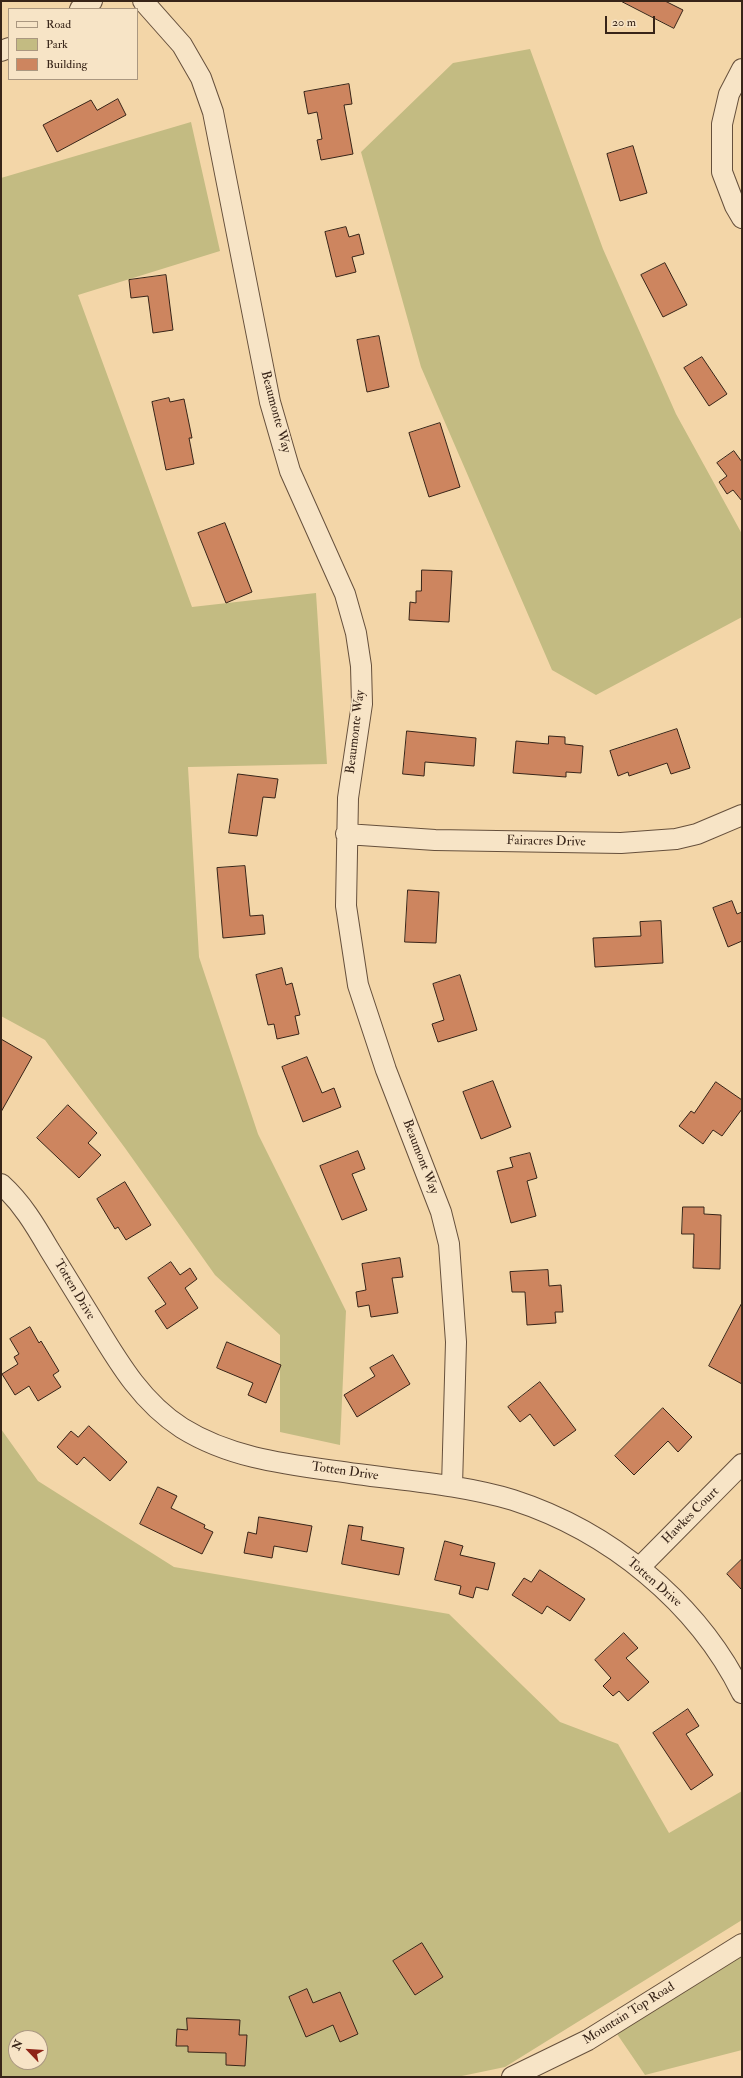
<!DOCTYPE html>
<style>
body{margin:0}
#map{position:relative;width:743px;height:2078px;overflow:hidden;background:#f3d6a8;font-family:"IM FELL Double Pica",serif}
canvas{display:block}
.frame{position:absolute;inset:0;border:2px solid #372418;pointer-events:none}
.legend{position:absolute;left:8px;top:8px;width:130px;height:72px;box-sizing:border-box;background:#f7e4c6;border:1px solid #aa9780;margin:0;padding:5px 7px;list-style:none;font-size:12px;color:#372418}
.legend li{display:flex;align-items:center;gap:8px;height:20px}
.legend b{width:20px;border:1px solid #aa9780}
.north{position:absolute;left:8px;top:2030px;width:40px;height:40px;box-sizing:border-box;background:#f7e4c6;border:1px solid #aa9780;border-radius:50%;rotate:295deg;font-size:11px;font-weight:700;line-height:16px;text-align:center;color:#372418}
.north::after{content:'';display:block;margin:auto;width:14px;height:18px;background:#8f2418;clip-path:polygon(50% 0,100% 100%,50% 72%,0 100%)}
.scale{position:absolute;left:605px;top:16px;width:50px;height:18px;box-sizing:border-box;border:2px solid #372418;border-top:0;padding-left:5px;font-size:12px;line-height:14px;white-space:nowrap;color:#372418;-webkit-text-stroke:3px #f7e4c6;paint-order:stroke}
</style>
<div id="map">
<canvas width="743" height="2078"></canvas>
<div class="frame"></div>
<ul class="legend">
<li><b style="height:5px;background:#f7e4c6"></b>Road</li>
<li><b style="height:11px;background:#c3bb82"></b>Park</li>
<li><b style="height:11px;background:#cd855f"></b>Building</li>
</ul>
<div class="north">N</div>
<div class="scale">20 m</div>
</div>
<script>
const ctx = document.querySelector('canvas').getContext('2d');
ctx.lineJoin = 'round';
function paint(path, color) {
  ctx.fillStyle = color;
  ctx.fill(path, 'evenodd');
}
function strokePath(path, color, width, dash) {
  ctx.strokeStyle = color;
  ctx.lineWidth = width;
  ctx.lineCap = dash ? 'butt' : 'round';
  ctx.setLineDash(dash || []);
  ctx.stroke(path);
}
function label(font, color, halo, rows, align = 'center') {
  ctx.font = font + ' "IM FELL Double Pica",serif';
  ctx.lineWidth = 3.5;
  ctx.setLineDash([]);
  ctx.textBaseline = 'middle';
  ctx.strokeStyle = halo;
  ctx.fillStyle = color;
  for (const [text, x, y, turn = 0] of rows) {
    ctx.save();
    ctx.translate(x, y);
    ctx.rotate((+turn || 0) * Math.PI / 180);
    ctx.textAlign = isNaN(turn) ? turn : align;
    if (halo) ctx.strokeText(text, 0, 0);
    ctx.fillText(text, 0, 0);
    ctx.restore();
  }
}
const green = new Path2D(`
 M530,49L603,249L676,414L742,534V617L596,695L552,670L421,367L361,152L453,63Z
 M191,122L220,251L78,295L192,607L316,593L327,764L188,767L199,957L258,1134L346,1311L340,1445L280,1432V1335L215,1275L125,1148L45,1040L1,1016V178Z
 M1,1429L38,1481L174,1567L449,1614L560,1722L618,1744L669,1833L742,1791V1920L505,2067L457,2077H1ZM16,2038H40V2062H16Z
 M742,1955V2050L645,2075L615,2031Z`);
const building = new Path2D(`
 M621,1H665L683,10L674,28Z
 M349,84L352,104L344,105L353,154L321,160L317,140L322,139L317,112L308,114L304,92Z
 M118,99L126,115L57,152L43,125L91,100L97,110Z
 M633,146L647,193L620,201L607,154Z
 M346,227L349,237L359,234L364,254L352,257L356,272L336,277L325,232Z
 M665,263L687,305L663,317L641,275Z
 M166,275L173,330L153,333L148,296L131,298L129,280Z
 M379,336L389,387L367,392L357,340Z
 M702,357L727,394L709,406L684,368Z
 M169,398L170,402L184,399L192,438H189L194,464L166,470L152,402Z
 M440,423L460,487L429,497L409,433Z
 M734,451L742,462V501L733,490L727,494L719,482L727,476L717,463Z
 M225,523L252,592L226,603L198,533Z
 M422,570L452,571L449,622L409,620L410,602L416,603V591H421Z
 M677,729L690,768L671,774L667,763L629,776L628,772L618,776L610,751Z
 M407,731L476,738L474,766L425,762L424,776L403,774Z
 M549,736L565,737V744L583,746L581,773L566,772V777L513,773L516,741L548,744Z
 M238,774L278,779L275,798L263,797L257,836L229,833Z
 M245,866L250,916L263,915L265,934L223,938L217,868Z
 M408,890L439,892L436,943L405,942Z
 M732,901L737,914L742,912V941L728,947L713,908Z
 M661,921L663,963L595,967L593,938L641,936L640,922Z
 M282,968L286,985L292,983L300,1015L295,1016L299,1034L277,1039L274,1024L268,1025L256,975Z
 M460,975L477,1030L438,1042L432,1024L444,1020L433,984Z
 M1,1039L32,1057L1,1112Z
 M307,1057L322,1093L334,1088L341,1107L303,1122L282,1067Z
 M493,1081L511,1127L481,1139L463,1092Z
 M716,1082L742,1100V1109L722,1136L713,1130L703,1144L679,1126L691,1111L694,1113Z
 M68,1105L97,1133L88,1143L101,1155L79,1178L37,1138Z
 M358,1151L365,1169L352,1174L367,1210L342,1220L320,1166Z
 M530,1153L537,1178L527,1181L536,1216L511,1223L497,1171L513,1167L510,1158Z
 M125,1182L151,1225L126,1240L118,1227L115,1229L97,1199Z
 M683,1207H704V1214L721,1215L720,1269L693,1268L694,1234H682Z
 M400,1258L403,1277L392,1278L398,1313L371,1317L369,1305L358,1307L356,1292L366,1290L362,1264Z
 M171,1262L180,1275L190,1268L197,1279L185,1288L198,1308L167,1329L155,1311L166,1304L148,1278Z
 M548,1270L549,1286L561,1285L563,1312H555L556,1323L527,1325L525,1292H512L510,1272Z
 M742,1303V1384L709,1366Z
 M30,1327L39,1343L41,1341L59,1371L53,1375L61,1387L38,1401L29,1386L15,1395L2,1374L18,1364L14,1357L19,1354L10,1339Z
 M227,1342L281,1365L266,1403L248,1395L253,1383L217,1368Z
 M393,1355L410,1384L357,1417L344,1395L375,1376L370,1368Z
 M540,1382L576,1430L554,1446L530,1414L520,1422L508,1407Z
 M663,1408L692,1437L678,1452L668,1441L634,1475L615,1456Z
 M89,1426L127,1462L110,1481L84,1457L77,1465L57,1447L71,1431L78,1437Z
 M158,1487L177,1496L171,1508L205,1525L204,1528L213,1532L202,1554L140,1524Z
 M259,1517L312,1526L307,1552L274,1546L272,1558L244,1553L248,1532L256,1534Z
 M349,1525L363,1527L361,1540L404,1548L399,1575L342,1564Z
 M445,1541L463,1546L460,1555L495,1563L488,1590L476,1587L473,1598L459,1594L461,1586L435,1580Z
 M742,1559V1590L727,1574Z
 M540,1570L585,1599L570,1621L547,1606L542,1614L512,1595L524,1578L531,1582Z
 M624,1633L638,1648L626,1658L649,1682L628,1701L619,1691L613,1696L603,1686L611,1678L595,1660Z
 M688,1709L699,1726L686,1734L713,1775L691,1790L653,1733Z
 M422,1943L443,1977L415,1995L393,1961Z
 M307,1989L313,2003L340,1992L358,2034L340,2042L333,2025L306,2037L289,1997Z
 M187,2018L240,2020L239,2035H247L245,2066L226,2065V2053L188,2052V2046H176L177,2029L187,2030Z`);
const street = new Path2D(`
 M143,1L182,45L201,78L213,112L270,402L290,471L345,594L356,633L361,666L362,704L348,798L346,906L358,985L386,1070L441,1212L449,1244L456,1342L452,1486
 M80,9L92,1
 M1,51L9,48
 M742,69L729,94L722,124V172L735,206L742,218
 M346,834L435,840L621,843L676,839L697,834L742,815
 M1,1184C22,1203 35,1225 49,1249C65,1275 81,1301 97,1327C120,1365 143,1403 182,1428C235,1461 296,1465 357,1474C409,1481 463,1485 513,1500C609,1531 697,1602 742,1693
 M639,1568L742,1464
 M512,2077L588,2040L742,1944`);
const streetNames = [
 ["Beaumonte Way",275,412,75],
 ["Beaumonte Way",356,732,-83],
 ["Fairacres Drive",546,842,1],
 ["Beaumont Way",420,1157,69],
 ["Totten Drive",74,1290,59],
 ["Totten Drive",345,1472,8],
 ["Hawkes Court",691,1516,-45],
 ["Totten Drive",654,1583,41],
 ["Mountain Top Road",629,2014,-32]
];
paint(green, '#c3bb82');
paint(building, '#cd855f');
strokePath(building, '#372418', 1);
strokePath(street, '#66503c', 22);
strokePath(street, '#f7e4c6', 20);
label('13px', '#372418', '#f7e4c6', streetNames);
</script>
